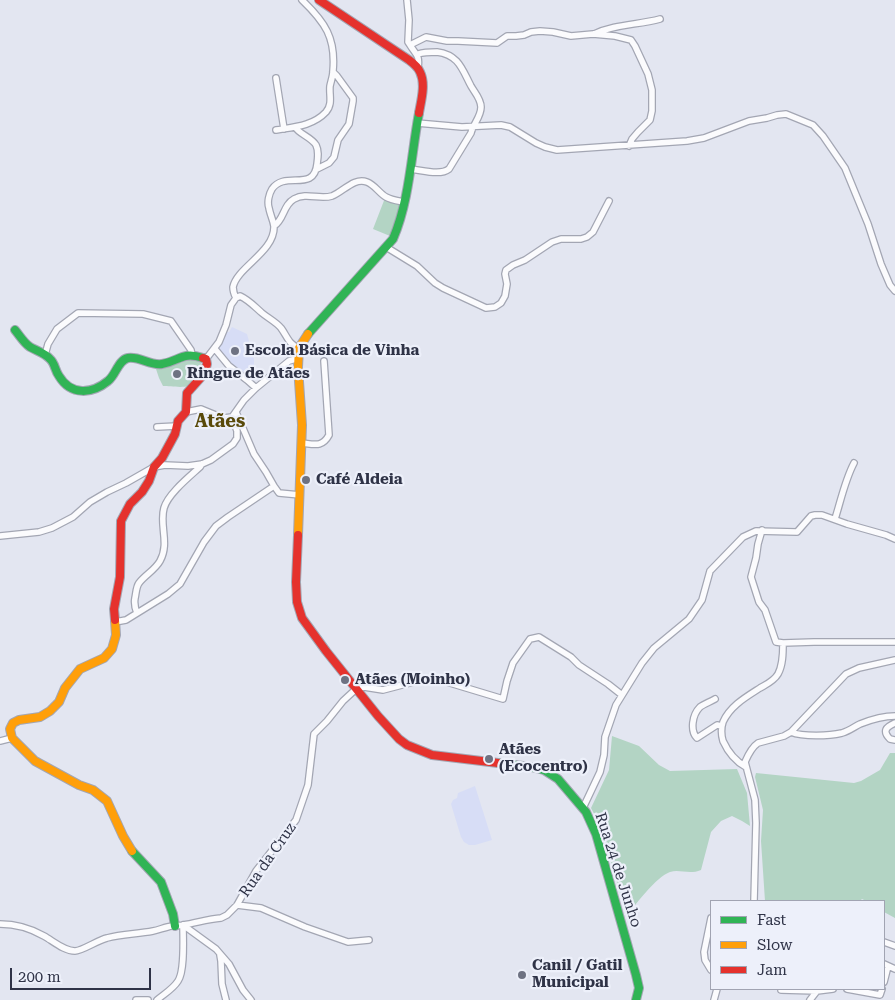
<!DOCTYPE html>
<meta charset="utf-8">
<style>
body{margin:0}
#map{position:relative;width:895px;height:1000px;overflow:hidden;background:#e3e6f1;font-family:"Roboto Serif",serif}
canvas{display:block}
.legend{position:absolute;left:710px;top:900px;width:175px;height:90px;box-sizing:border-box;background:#edf0fa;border:1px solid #a1a4b2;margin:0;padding:6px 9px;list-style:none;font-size:15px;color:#2f3347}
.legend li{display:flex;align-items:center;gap:10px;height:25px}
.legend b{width:25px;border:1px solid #a1a4b2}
.scale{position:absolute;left:10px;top:968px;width:141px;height:22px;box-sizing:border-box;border:2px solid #2f3347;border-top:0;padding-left:6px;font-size:15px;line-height:18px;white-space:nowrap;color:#2f3347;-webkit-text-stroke:4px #edf0fa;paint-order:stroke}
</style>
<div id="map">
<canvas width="895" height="1000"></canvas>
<ul class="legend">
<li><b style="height:6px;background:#30b455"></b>Fast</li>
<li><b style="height:6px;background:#ff9f0a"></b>Slow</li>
<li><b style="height:6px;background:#e5322d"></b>Jam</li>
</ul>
<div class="scale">200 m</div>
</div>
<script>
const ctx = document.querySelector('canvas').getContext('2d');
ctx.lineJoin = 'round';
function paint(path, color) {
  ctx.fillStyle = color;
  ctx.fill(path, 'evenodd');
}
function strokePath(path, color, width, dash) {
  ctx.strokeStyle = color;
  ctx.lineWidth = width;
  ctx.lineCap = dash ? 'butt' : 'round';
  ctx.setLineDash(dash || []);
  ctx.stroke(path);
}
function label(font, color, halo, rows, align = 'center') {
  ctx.font = font + ' "Roboto Serif",serif';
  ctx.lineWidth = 4.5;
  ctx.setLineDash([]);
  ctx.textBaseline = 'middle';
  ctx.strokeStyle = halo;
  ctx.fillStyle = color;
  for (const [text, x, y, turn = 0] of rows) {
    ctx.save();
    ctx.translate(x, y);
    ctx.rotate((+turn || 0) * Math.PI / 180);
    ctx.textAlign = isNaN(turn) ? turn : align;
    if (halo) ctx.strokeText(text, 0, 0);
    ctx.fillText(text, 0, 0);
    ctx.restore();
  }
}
const built = new Path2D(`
 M232,327L247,334L254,359V368L251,372L249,373H243L230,366L217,350L227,332H229Z
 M475,786L492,840L475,845H469L464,842L461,837L451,804L453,800L457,798L458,793Z`);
const green = new Path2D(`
 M385,198L401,204L402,207L390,236L373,229Z
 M192,359L200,362L203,367C201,373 195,384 188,386C182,388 169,386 163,386L159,378L156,369H162Z
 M612,736L639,746L659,765L670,771L737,769L747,793L750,826L742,821L732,816L721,821L711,832L701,870C689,875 680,869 670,872C656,877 637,903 627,915L600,825L591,808L609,770Z
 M890,753H895V918L884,912V901H866L862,899L860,901H765L761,841L763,810L755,777L756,773L854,783L861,781L880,770Z`);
const street = new Path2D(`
 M407,0L409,20L408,42L410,45
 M594,34C615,24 638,25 660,19
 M418,68C420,55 416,55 410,45L426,37L447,41H458L497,43L507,36H516L524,35L531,32L540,31L553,32L571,36L593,34L615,36L631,40L635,46L648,74L652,90V111L650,120L638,132L632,139L629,146
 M276,78L284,129
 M417,123L462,127L501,125L510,127L536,143L545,147L557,150L687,141L704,138L749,121L767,118L777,115L786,114L813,125L823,136L845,168L868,224L881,264L890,285L895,291
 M276,130C294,127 313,126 326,112C333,104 329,95 330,86C331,81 333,76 333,71C336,38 325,22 302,0
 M317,169L329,163L334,157L338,140L349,124L353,101V98L337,76L333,72
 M410,169C422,170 440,176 449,169L471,133C473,124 481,117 481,107C481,99 475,93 471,86C462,69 459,55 437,52C431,52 424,52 418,54
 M274,226C273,220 270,214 269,208C267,202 269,194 272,189C285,170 314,193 317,164C318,157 319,151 316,145C311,137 299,134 295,127
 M386,247L417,266L435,283L443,288L486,308L495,307L501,303L505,296L507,284L505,274L506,270L513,265L525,260L552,242L561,239H581L587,237L593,232L609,201
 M236,298C234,294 233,291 233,287C237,267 275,252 274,226C284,220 283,205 294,199C307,192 319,200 332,196C343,192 354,177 367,182C375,185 379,193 386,197C391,200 399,201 404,202
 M215,349L229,366L247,380L256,388
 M45,355L48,344L57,329L78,313L143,314L171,321L191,350L192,355
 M206,359L219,342L226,325L231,305L236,298L240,296C249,300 255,307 262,313C268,318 276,322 281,328C287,336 289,345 299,348
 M186,412L201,409L223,418L232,417
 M236,412L254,454L266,472L274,486L279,493L300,495
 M157,427L177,426
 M301,443C314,444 322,448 329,435L324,361
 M835,519C841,500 845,480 854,463
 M762,530L758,544L756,558L751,577L759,602L765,610L776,642L783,643L814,642H895
 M0,536L39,532L52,528L73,517L90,502L107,492L126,483L154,467L165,465L188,466L202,464L211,460L233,444L237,438V431L232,417L244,400L256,388L289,361L299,358
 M137,613C135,608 134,603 135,598C136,594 136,587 139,583C145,575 155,570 160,561C170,543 159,525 164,508C168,494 189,477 200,467L202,464
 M115,622L126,620L168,594L180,584L204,542L216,526L228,517L274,486
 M715,699C710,702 704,704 700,707C692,715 690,731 697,738L717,725L722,726
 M895,723C886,727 882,731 890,739L895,740
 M791,732C803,737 829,736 842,733C849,731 854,727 860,724C870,720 884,716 895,716
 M0,741L12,738
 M746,767C735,761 728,752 723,741C721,734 721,728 723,722C730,706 746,697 760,688C767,684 774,681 778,674C783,665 783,653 783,643
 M583,808L600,772L604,755L605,737L616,705L642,663L654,648L689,619L702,600L710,571L743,537L756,531L797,532L811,516L815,515H822L847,524L886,535L895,539
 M754,901L756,823L755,800L745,762C748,755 752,747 758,743L784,736L791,732L846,674L859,668L895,660
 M237,905L261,908L305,927L348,942L369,940
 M711,918L704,952L705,960L711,970
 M0,924C16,924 30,928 44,936C53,941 64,951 75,951C82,951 98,940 107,938C122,934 138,934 153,931C159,930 165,927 172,926C176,925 180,926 183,925C196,923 208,919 221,918L227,915L237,905L256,871L296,820L308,785L314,734L327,721L343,701L356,689L364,687L383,690L425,679L440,680L503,699L507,681L513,663L530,639L539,637L571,657L579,665L608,684L622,695
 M183,925L216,949L229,964L243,990L251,1000
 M884,942L895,946
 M220,955L221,961L222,984L226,1000
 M884,964L895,969
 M884,982L888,966
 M847,989L880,995L882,989
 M781,990L817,991L833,989
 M136,1000H148
 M157,1000C164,994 173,989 178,981C185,971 183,938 183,925
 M714,1000L717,989
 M810,1000L817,991`);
const fast = new Path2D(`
 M15,330C20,336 24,343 30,347C37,351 45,353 50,359C55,363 55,371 59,376C71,396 92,394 108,381C116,375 118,360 128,358C140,356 150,366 162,364C180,361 182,351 203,358
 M308,334L393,239C410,199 411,155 419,113
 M498,763L531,767L544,770L558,779L586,812L596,834L636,975L639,988L636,1000
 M132,851L161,882L173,914L175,926`);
const slow = new Path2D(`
 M298,535L302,425L298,367L299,348L308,334
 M115,620L116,635L112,649L104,658L80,669L65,688L59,702L50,711L40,717L19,720L13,723L10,729L12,738L35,761L79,785L93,790L107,801L123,836L132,851`);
const jam = new Path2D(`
 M319,0L409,60C413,63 418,67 420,72C426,84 421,101 419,113
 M298,535L296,582L297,602L302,618L326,651L378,716L399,739L407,745L432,755L498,763
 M115,620L114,609L120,577L121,521L130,504L142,492L149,481L154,467L162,458L175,434L178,421L186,412L187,393L204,374L207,364L206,359L203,358`);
const markers = [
 [235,351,5,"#6e7282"],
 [177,374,5,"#6e7282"],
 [306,480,5,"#6e7282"],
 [345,680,5,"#6e7282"],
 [489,759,5,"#6e7282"],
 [522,975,5,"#6e7282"]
];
const poiNames = [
 ["Escola Básica de Vinha",245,351],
 ["Ringue de Atães",187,374],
 ["Café Aldeia",316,480],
 ["Atães (Moinho)",355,680],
 ["Atães",499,750],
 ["(Ecocentro)",499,767],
 ["Canil / Gatil",532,966],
 ["Municipal",532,983]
];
const streetNames = [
 ["Rua da Cruz",268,860,-55],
 ["Rua 24 de Junho",618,870,72]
];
const quarterNames = [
 ["Atães",220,422]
];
paint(built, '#d7ddf6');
paint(green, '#b3d4c4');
strokePath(street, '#a3a6b3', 8);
strokePath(fast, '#a3a6b3', 10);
strokePath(slow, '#a3a6b3', 10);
strokePath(jam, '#a3a6b3', 10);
strokePath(street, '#fbfbfd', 5.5);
strokePath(fast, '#30b455', 8);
strokePath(slow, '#ff9f0a', 8);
strokePath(jam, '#e5322d', 8);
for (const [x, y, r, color] of markers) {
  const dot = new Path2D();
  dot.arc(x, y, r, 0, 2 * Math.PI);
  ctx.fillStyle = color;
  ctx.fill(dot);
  strokePath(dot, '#edf0fa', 2);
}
label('bold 15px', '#2f3347', '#edf0fa', poiNames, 'left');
label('15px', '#2f3347', '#edf0fa', streetNames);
label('bold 18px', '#594a0a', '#edf0fa', quarterNames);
</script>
